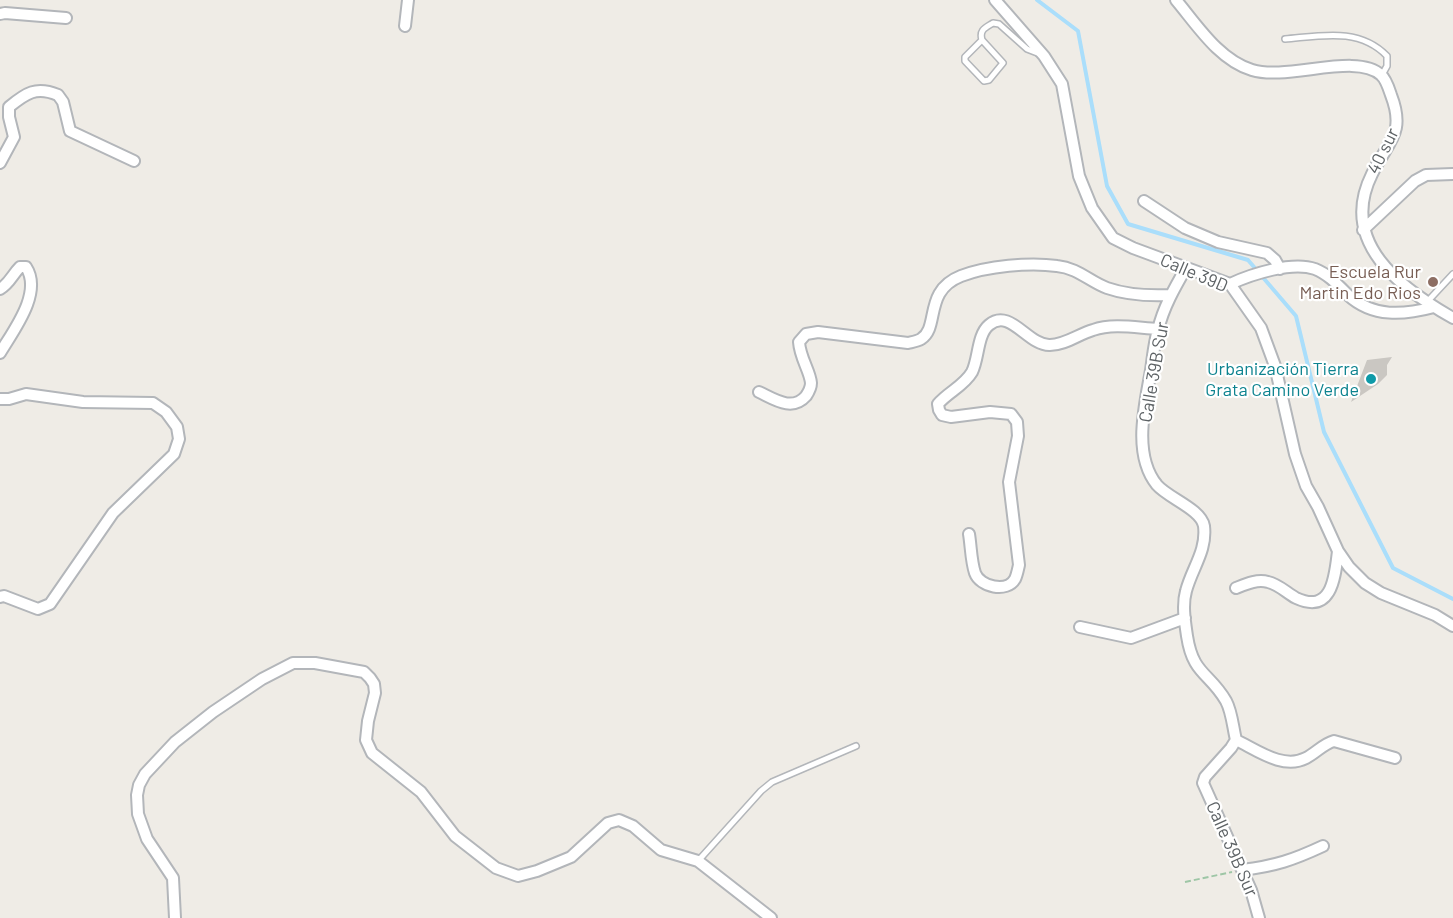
<!DOCTYPE html>
<meta charset="utf-8">
<style>
body{margin:0}
canvas{display:block;background:#efece6}
</style>
<canvas width="1453" height="918"></canvas>
<script>
const ctx = document.querySelector('canvas').getContext('2d');
ctx.lineJoin = 'round';
function strokePath(path, color, width, dash) {
  ctx.strokeStyle = color;
  ctx.lineWidth = width;
  ctx.lineCap = dash ? 'butt' : 'round';
  ctx.setLineDash(dash || []);
  ctx.stroke(path);
}
function paint(path, color) {
  ctx.fillStyle = color;
  ctx.fill(path, 'evenodd');
}
function label(font, color, halo, rows, align = 'center') {
  ctx.font = font + ' Barlow,sans-serif';
  ctx.lineWidth = 4.5;
  ctx.setLineDash([]);
  ctx.textBaseline = 'middle';
  ctx.strokeStyle = halo;
  ctx.fillStyle = color;
  for (const [text, x, y, turn = 0] of rows) {
    ctx.save();
    ctx.translate(x, y);
    ctx.rotate((+turn || 0) * Math.PI / 180);
    ctx.textAlign = isNaN(turn) ? turn : align;
    if (halo) ctx.strokeText(text, 0, 0);
    ctx.fillText(text, 0, 0);
    ctx.restore();
  }
}
const stream = new Path2D(`
 M1037,0L1078,31L1107,186L1128,224L1248,260L1296,316L1324,432L1393,568L1453,599`);
const building = new Path2D(`
 M1392,357L1387,365V375L1378,384L1351,402L1367,360Z`);
const path = new Path2D(`
 M1185,882L1232,872`);
const service = new Path2D(`
 M1285,39C1321,36 1359,27 1387,56V66L1382,75
 M982,40L1003,63L989,80L984,81L965,61V57L982,40C979,30 985,28 993,23L999,24L1027,49L1040,54
 M1427,302L1453,274
 M698,861L761,791L772,782L856,746`);
const minor = new Path2D(`
 M995,0L1044,56L1062,84L1079,176L1092,208L1113,238L1133,248L1230,284L1261,328L1275,366L1295,454L1306,486L1318,507L1338,551L1349,567L1365,583L1381,593L1435,615L1453,626
 M1176,0C1197,25 1219,60 1252,70C1287,81 1357,52 1381,75C1386,79 1389,89 1391,95C1406,134 1388,141 1372,174C1338,242 1400,288 1453,318
 M0,14L5,13L66,18
 M405,26L408,0
 M0,163L14,137L9,117V107C26,93 36,86 58,95L63,102L70,131L134,161
 M1144,201L1185,228L1218,242L1267,253L1275,260L1280,269
 M1363,230L1415,181L1426,175L1453,174
 M1186,268C1175,287 1163,308 1158,330C1154,343 1153,357 1151,370C1145,405 1132,454 1157,485C1168,498 1201,509 1204,526C1207,551 1192,568 1186,591C1182,605 1185,622 1187,636C1193,675 1209,672 1226,701C1232,712 1233,728 1236,740L1231,748L1205,777L1203,783L1251,890L1259,918
 M1230,284C1252,274 1292,261 1315,269C1328,274 1338,285 1348,295C1373,318 1404,315 1434,307
 M0,289C10,283 12,275 20,267H26C43,293 13,331 0,353
 M759,392C774,399 792,412 806,396C808,393 811,387 811,383C810,371 800,358 799,342L806,334L818,332L908,343C912,342 918,341 921,339C940,327 923,291 961,276C987,266 1030,262 1057,266C1078,268 1090,282 1107,288C1127,295 1150,296 1171,295
 M0,399H9L26,394L83,402L153,403L166,412L177,427L179,439L174,454L113,513L50,604L38,609L4,596L0,597
 M969,534C971,546 971,561 975,573C980,587 1007,593 1015,579C1017,575 1018,569 1019,565L1009,482L1018,436L1017,422L1011,414L990,412L951,417L942,415L939,410L938,404C948,392 964,386 972,372C979,358 977,335 989,325C1010,307 1028,346 1050,345C1065,345 1079,334 1093,330C1113,323 1137,328 1158,329
 M1236,588C1246,584 1257,579 1268,582C1278,584 1287,593 1296,598C1333,615 1335,575 1338,551
 M1080,627L1131,638L1185,618
 M1236,740C1257,750 1283,770 1306,758C1316,753 1323,744 1334,741L1395,758
 M1242,870C1275,866 1293,860 1323,846
 M175,918L173,878L147,839L138,814L137,795L139,785L145,774L175,742L213,712L262,679L293,663H315L364,672L370,678L374,684L375,693L368,721L366,740L372,753L421,792L455,836L496,868L518,876L537,871L571,857L608,823L619,820L633,826L661,850L698,861L771,918`);
const markers = [
 [1433,282,6,"#8d6e63"],
 [1371,379,6,"#0f9aa8"]
];
const streetNames = [
 ["40 sur",1383,151,-64],
 ["Calle 39D",1194,273,23],
 ["Calle 39B Sur",1154,372,-80],
 ["Calle 39B Sur",1232,849,66]
];
const educationNames = [
 ["Escuela Rur",1421,272],
 ["Martin Edo Rios",1421,293]
];
const cultureNames = [
 ["Urbanización Tierra",1359,369],
 ["Grata Camino Verde",1359,390]
];
strokePath(stream, '#aadefb', 4);
paint(building, '#cac7c2');
strokePath(service, '#b3b6ba', 8);
strokePath(minor, '#b3b6ba', 14);
strokePath(path, '#9ec6a6', 2, [6, 3]);
strokePath(service, '#fff', 5);
strokePath(minor, '#fff', 10);
for (const [x, y, r, color] of markers) {
  const dot = new Path2D();
  dot.arc(x, y, r, 0, 2 * Math.PI);
  ctx.fillStyle = color;
  ctx.fill(dot);
  strokePath(dot, '#fff', 2);
}
label('18px', '#5d6265', '#fff', streetNames);
label('18px', '#785e54', '#fff', educationNames, 'right');
label('18px', '#0d838f', '#fff', cultureNames, 'right');
</script>
